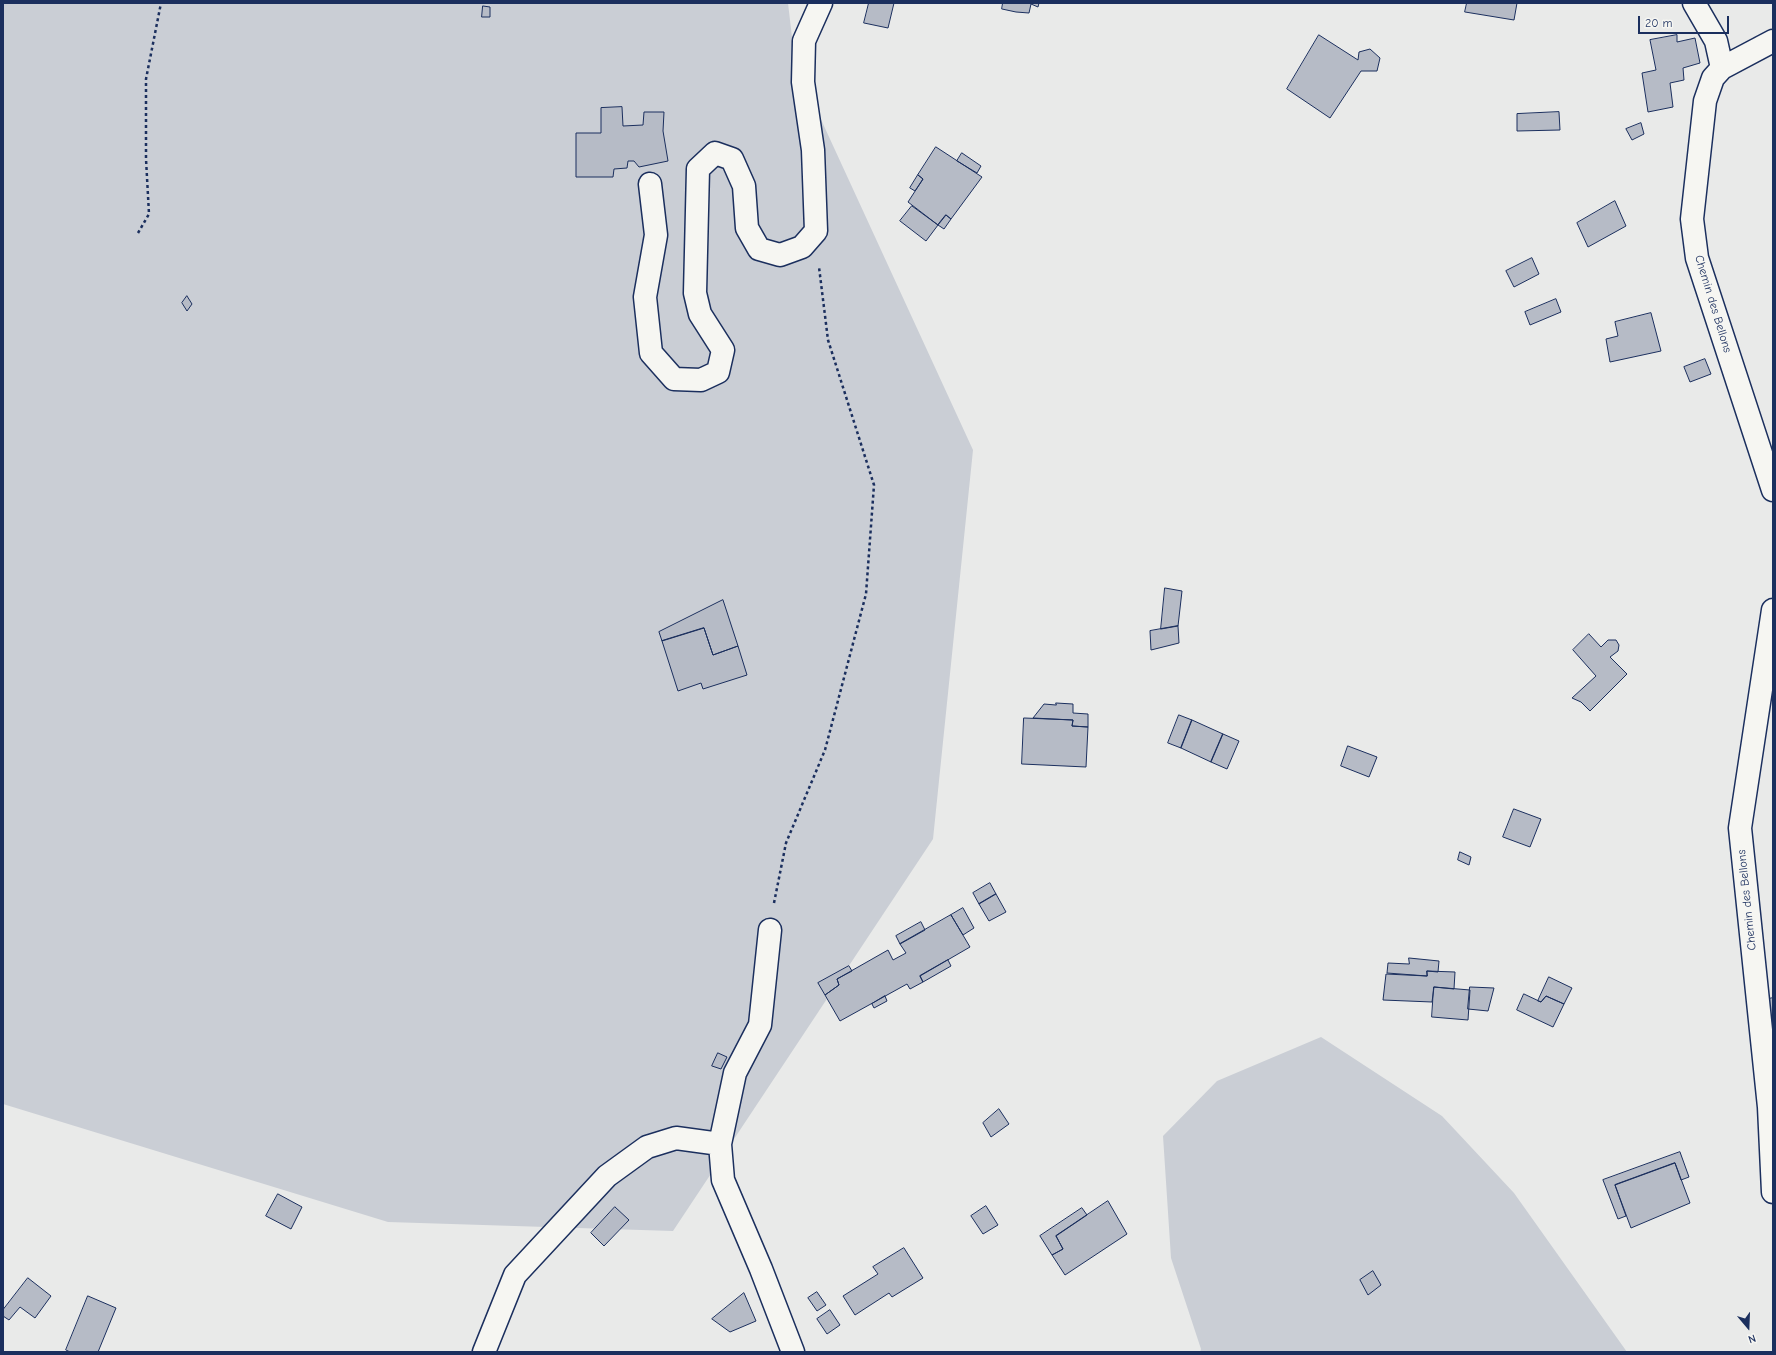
<!DOCTYPE html>
<style>
body{margin:0}
#map{position:relative;width:1776px;height:1355px;overflow:hidden;background:#e9eae9;font-family:"Comic Neue",sans-serif}
canvas{display:block}
.frame{position:absolute;inset:0;border:4px solid #1b2f5e;pointer-events:none}
.north{position:absolute;left:1728px;top:1307px;width:40px;height:40px;-webkit-text-stroke:3px #f6f6f2;paint-order:stroke;rotate:161deg;font-size:11px;font-weight:700;line-height:16px;text-align:center;color:#1b2f5e}
.north::after{content:'';display:block;margin:auto;width:14px;height:18px;background:#1b2f5e;clip-path:polygon(50% 0,100% 100%,50% 72%,0 100%)}
.scale{position:absolute;left:1638px;top:16px;width:91px;height:18px;box-sizing:border-box;border:2px solid #1b2f5e;border-top:0;padding-left:5px;font-size:12px;line-height:14px;white-space:nowrap;color:#1b2f5e;-webkit-text-stroke:3px #f6f6f2;paint-order:stroke}
</style>
<div id="map">
<canvas width="1776" height="1355"></canvas>
<div class="frame"></div>
<div class="north">N</div>
<div class="scale">20 m</div>
</div>
<script>
const ctx = document.querySelector('canvas').getContext('2d');
ctx.lineJoin = 'round';
function paint(path, color) {
  ctx.fillStyle = color;
  ctx.fill(path, 'evenodd');
}
function strokePath(path, color, width, dash) {
  ctx.strokeStyle = color;
  ctx.lineWidth = width;
  ctx.lineCap = dash ? 'butt' : 'round';
  ctx.setLineDash(dash || []);
  ctx.stroke(path);
}
function label(font, color, halo, rows, align = 'center') {
  ctx.font = font + ' "Comic Neue",sans-serif';
  ctx.lineWidth = 3;
  ctx.setLineDash([]);
  ctx.textBaseline = 'middle';
  ctx.strokeStyle = halo;
  ctx.fillStyle = color;
  for (const [text, x, y, turn = 0] of rows) {
    ctx.save();
    ctx.translate(x, y);
    ctx.rotate((+turn || 0) * Math.PI / 180);
    ctx.textAlign = isNaN(turn) ? turn : align;
    if (halo) ctx.strokeText(text, 0, 0);
    ctx.fillText(text, 0, 0);
    ctx.restore();
  }
}
const green = new Path2D(`
 M3,3H788L795,63L973,450L933,839L673,1231L388,1222L3,1104Z
 M1321,1037L1442,1116L1514,1193L1627,1352H1200L1201,1349L1171,1258L1163,1136L1217,1081Z`);
const building = new Path2D(`
 M869,3H894L888,28L864,23Z
 M1003,3H1039L1038,7L1031,4L1029,13L1016,12L1002,9Z
 M1467,3H1517L1514,20L1465,12Z
 M483,6L490,7V17H482Z
 M1319,35L1358,60L1359,52L1370,49L1380,58L1377,71H1361L1330,118L1287,89Z
 M1677,35V42L1695,38L1700,63L1683,68L1684,80L1670,83L1673,107L1648,112L1642,73L1656,70L1650,40Z
 M622,107L623,126L643,125L644,112H664L663,131L668,161L639,167L634,161H628L627,168L614,169L613,177H576V133H601V108Z
 M1559,112L1560,130L1517,131V114Z
 M1641,123L1644,134L1632,140L1626,129Z
 M936,147L982,177L951,219L946,215L938,225L908,202L923,179L918,175Z
 M962,153L981,166L977,173L957,161Z
 M918,175L923,179L915,191L910,188Z
 M1615,201L1626,226L1588,247L1577,223Z
 M912,206L938,225L926,241L900,221Z
 M946,215L951,219L944,229L938,225Z
 M1532,258L1539,274L1514,287L1506,271Z
 M187,296L192,304L187,311L182,303Z
 M1556,299L1561,312L1530,325L1525,312Z
 M1651,313L1661,351L1610,362L1606,339L1618,336L1615,322Z
 M1705,359L1711,374L1690,382L1684,367Z
 M1165,588L1182,591L1178,626L1161,629Z
 M723,600L738,646L713,655L704,628L662,641L659,632Z
 M1178,626L1179,643L1151,650L1150,631Z
 M704,628L713,655L738,646L747,675L703,689L701,683L678,691L662,641Z
 M1589,634L1601,647L1608,640H1616L1619,645L1618,651L1610,657L1627,674L1590,711L1581,702L1572,698L1596,676L1573,650Z
 M1056,703L1073,704V713L1088,714V727L1072,726L1073,720L1033,718L1044,704L1056,705Z
 M1179,715L1192,720L1181,748L1168,743Z
 M1024,718L1073,720L1072,726L1088,727L1086,767L1022,764Z
 M1192,720L1223,734L1211,762L1181,748Z
 M1223,734L1239,741L1227,769L1211,762Z
 M1348,746L1377,757L1369,777L1341,766Z
 M1514,809L1541,819L1530,847L1503,837Z
 M1460,852L1471,857L1469,865L1458,860Z
 M990,883L996,894L979,904L973,893Z
 M996,894L1006,912L989,921L979,904Z
 M963,908L974,928L963,935L951,915Z
 M951,915L970,947L920,976L923,982L910,989L907,984L840,1021L825,995L839,985L837,979L888,950L893,960L906,953L900,944Z
 M921,922L925,930L900,944L896,936Z
 M1409,958L1439,961L1438,972L1427,971V976L1387,973L1388,963L1409,964Z
 M948,960L951,966L923,982L920,976Z
 M849,966L852,971L837,979L839,985L825,995L818,983Z
 M1427,971L1455,972L1454,989L1434,987L1432,1002L1383,1000L1386,974L1427,976Z
 M1549,977L1572,988L1564,1004L1546,996L1541,1002L1538,1001Z
 M1434,987L1470,990L1468,1020L1432,1017Z
 M1470,987L1494,988L1488,1011L1468,1009Z
 M1524,994L1541,1002L1546,996L1564,1004L1553,1027L1517,1010Z
 M885,996L887,1001L874,1008L872,1004Z
 M1773,998V1018L1770,1019L1764,1000Z
 M718,1053L727,1057L721,1069L712,1066Z
 M999,1109L1009,1124L991,1137L983,1123Z
 M1680,1152L1689,1177L1681,1180L1675,1163L1615,1185L1626,1216L1618,1219L1603,1180Z
 M1675,1163L1690,1203L1631,1228L1615,1185Z
 M278,1194L302,1207L291,1229L266,1216Z
 M1108,1201L1127,1234L1065,1275L1052,1255L1063,1249L1056,1236Z
 M986,1206L998,1225L983,1234L971,1216Z
 M615,1207L629,1220L604,1246L591,1233Z
 M1082,1208L1087,1215L1056,1236L1063,1249L1052,1255L1040,1236Z
 M904,1248L923,1278L892,1297L889,1293L855,1315L843,1296L878,1274L873,1267Z
 M1373,1271L1381,1285L1368,1295L1360,1280Z
 M28,1278L51,1296L35,1318L20,1307L9,1320L3,1316V1310Z
 M817,1292L826,1305L817,1311L808,1298Z
 M744,1293L756,1321L730,1332L712,1319Z
 M88,1296L116,1308L98,1352H70L66,1350Z
 M830,1310L840,1325L827,1334L817,1319Z`);
const path = new Path2D(`
 M138,233L149,214L146,159V79L161,3
 M774,903L786,843L825,750L866,594L874,485L828,340L819,267`);
const minor = new Path2D(`
 M1694,3L1716,41L1722,68L1713,78L1705,101L1692,219L1697,258L1773,490
 M1722,68L1773,41
 M650,184L656,235L645,297L651,353L674,379L701,380L718,372L723,350L700,314L695,293L698,169L715,153L732,159L744,186L747,228L759,249L780,255L802,247L816,231L813,150L803,82L804,41L821,3
 M1773,610L1740,828L1769,1107L1773,1192
 M770,930L760,1025L735,1073L720,1144L723,1180L761,1269L793,1352
 M484,1352L515,1275L607,1176L647,1147L676,1138L720,1144`);
const streetNames = [
 ["Chemin des Bellons",1713,304,73],
 ["Chemin des Bellons",1747,900,-96]
];
paint(green, '#caced5');
paint(building, '#b6bbc6');
strokePath(building, '#1b2f5e', 1);
strokePath(minor, '#1b2f5e', 25);
strokePath(path, '#1b2f5e', 2.5, [3, 3]);
strokePath(minor, '#f6f6f2', 22);
label('12px', '#1b2f5e', '#f6f6f2', streetNames);
</script>
